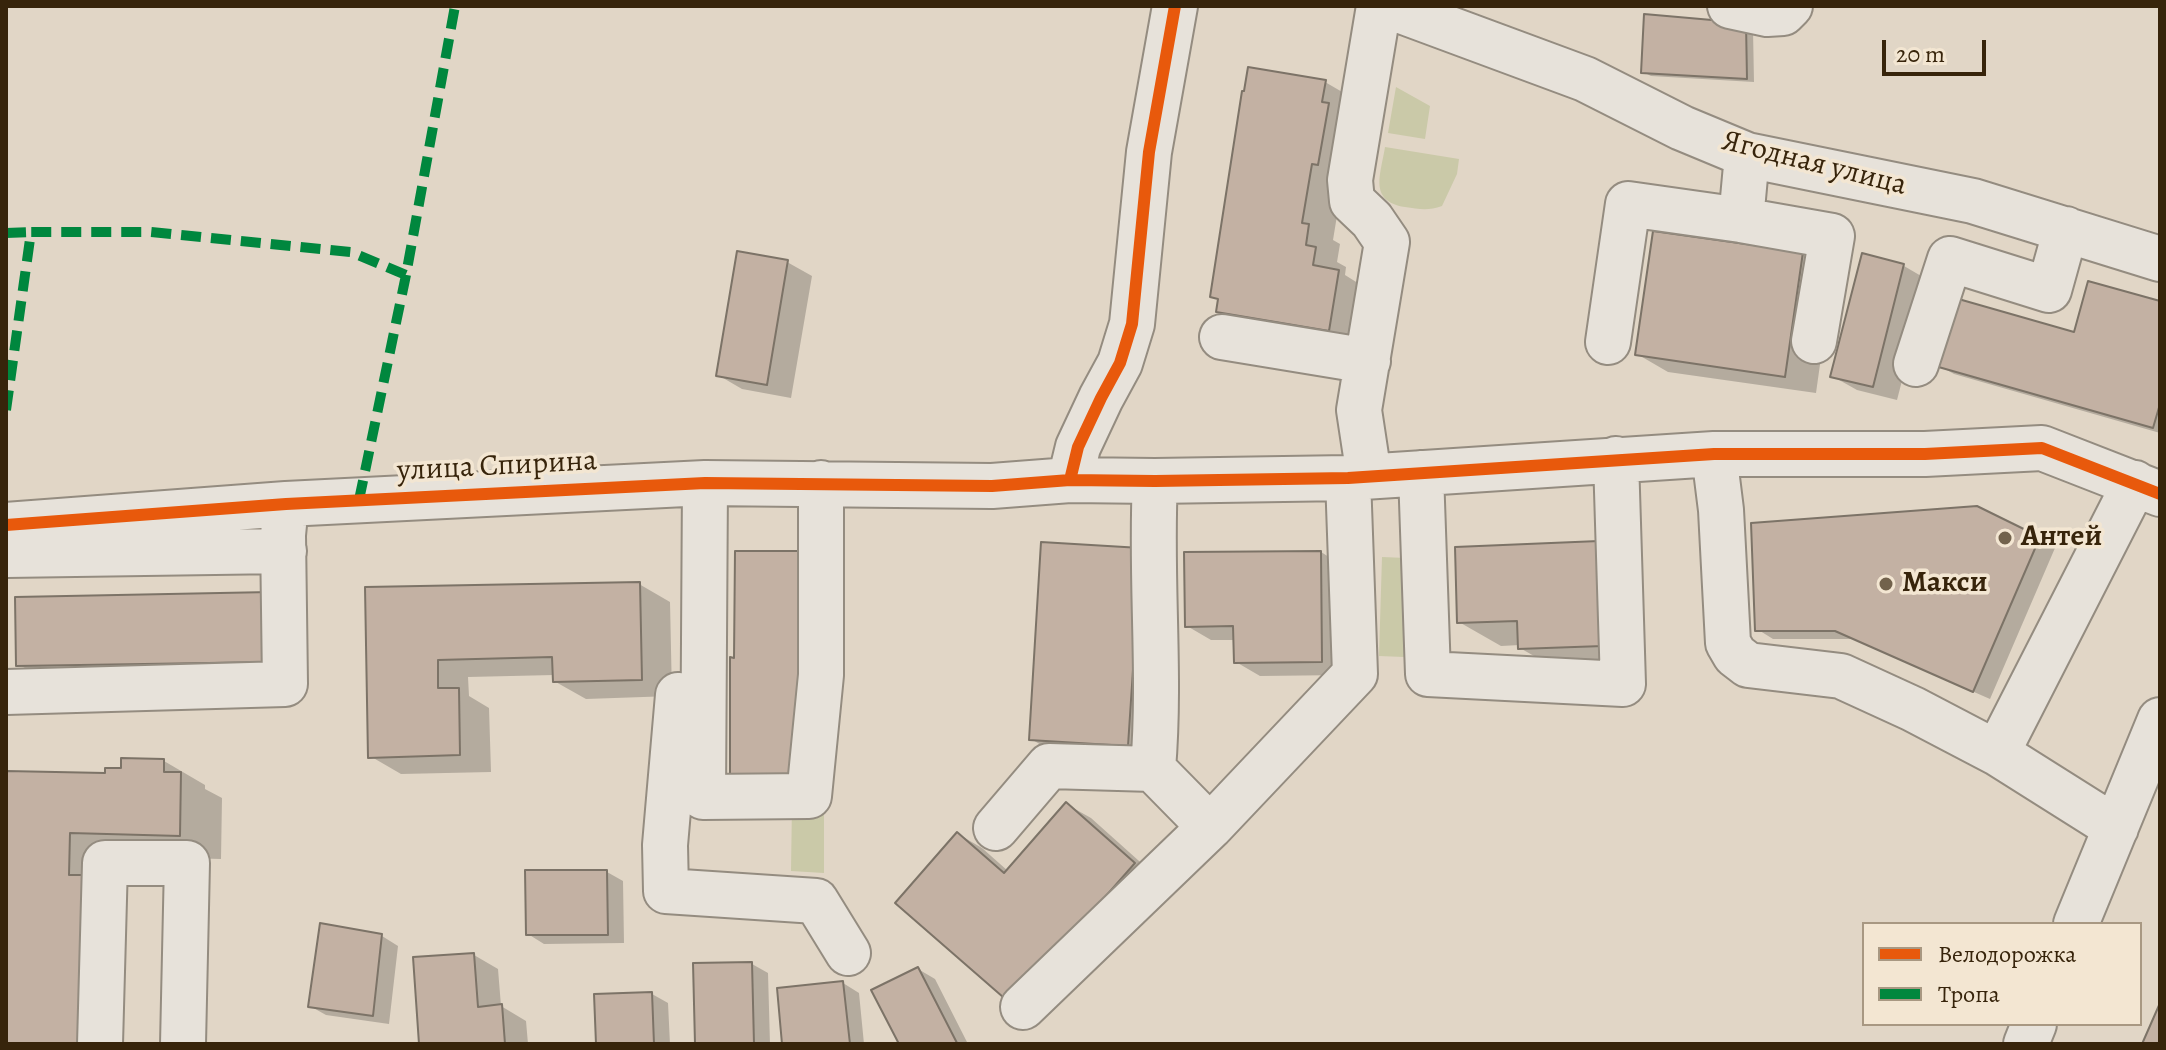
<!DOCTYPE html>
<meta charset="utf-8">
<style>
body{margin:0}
#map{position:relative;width:2166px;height:1050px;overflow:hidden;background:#e1d6c6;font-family:Alegreya,serif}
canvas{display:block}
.frame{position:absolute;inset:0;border:8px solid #37240b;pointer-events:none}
.legend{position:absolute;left:1862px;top:922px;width:280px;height:104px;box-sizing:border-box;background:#f3e6d2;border:2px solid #a89882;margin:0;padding:10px 14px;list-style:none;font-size:24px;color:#37240b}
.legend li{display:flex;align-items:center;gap:16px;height:40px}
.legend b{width:40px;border:2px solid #a89882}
.scale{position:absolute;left:1882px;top:40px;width:104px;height:36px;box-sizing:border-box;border:4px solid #37240b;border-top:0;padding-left:10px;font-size:24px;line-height:28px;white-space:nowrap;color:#37240b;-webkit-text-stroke:6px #f3e6d2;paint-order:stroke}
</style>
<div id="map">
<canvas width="2166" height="1050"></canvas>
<div class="frame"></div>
<ul class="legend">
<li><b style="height:10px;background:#e8590c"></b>Велодорожка</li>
<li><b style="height:10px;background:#00873e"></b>Тропа</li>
</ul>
<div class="scale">20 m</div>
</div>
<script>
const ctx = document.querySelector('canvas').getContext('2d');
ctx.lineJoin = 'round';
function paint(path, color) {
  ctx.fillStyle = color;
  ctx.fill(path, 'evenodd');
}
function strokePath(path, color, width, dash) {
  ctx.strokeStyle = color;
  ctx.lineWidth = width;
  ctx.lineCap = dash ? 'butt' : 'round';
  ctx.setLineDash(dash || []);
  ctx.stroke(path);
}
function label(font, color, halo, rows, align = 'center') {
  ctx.font = font + ' Alegreya,serif';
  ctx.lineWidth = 7;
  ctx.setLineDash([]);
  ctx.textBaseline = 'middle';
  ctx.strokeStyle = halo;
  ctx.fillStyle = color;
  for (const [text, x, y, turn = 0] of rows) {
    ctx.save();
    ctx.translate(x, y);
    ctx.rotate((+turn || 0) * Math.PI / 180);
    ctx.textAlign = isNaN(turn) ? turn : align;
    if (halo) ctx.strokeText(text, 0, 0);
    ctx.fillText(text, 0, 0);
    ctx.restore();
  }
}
const green = new Path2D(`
 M1396,87L1430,106L1425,139L1388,133Z
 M1385,147L1459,159L1457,174L1442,206C1428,211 1419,209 1405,207C1368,201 1381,174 1385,147Z
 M1382,557L1406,558L1411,654L1404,657L1379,656Z
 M792,804H824V873L791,871Z`);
const shadow = new Path2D(`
 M1645,16L1753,30L1754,82L1651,76L1643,72Z
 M1325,82L1356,100L1333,240L1340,244L1337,262L1346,267L1345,275L1369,290L1360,347L1249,329L1218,311L1220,301L1212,296Z
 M1802,254L1833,272L1816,393L1668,372L1637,354Z
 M1863,256L1904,266L1928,280L1897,400L1857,390L1832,376Z
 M787,262L812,276L791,398L742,389L718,375Z
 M2160,303V433L1954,374L1938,365L2075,334Z
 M2039,538L2055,548L1990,699L1853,639H1773L1757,629Z
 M1457,549L1644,669L1562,672L1520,648V645L1501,646L1459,622Z
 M1140,550L1152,759L1055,753L1031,739Z
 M1321,552L1345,567L1346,675L1260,676L1236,662L1235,640H1211L1187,626Z
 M639,584L670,602L672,696L586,699L554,681V675L468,677L469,696L489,708L491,772L401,774L370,756L367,589Z
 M271,594L303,678L49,682L18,664Z
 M164,761L205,785V789L222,798L221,859L111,856L110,892L126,901L123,1044H6V773L107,776Z
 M1066,804L1091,818L1158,878L1036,1017L958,834L982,848L1008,871Z
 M607,872L623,881L624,943L544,944L528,934Z
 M382,936L398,946L389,1024L326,1015L310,1006Z
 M474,955L498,969L501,1006L526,1021L528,1044H421Z
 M752,964L768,973L770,1044H697Z
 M918,969L935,979L968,1044H901Z
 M843,983L859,993L864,1044H784Z
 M652,994L668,1003L670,1044H598Z`);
const building = new Path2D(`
 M1644,14L1746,23L1747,79L1641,73Z
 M1248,67L1326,80L1322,102L1329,103L1318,165L1312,164L1302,223L1309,224L1306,245L1316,247L1313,265L1339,270L1329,331L1216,312L1218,299L1210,297L1242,91H1244Z
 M1653,231L1803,252L1785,377L1635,355Z
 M737,251L788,260L767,385L716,376Z
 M1862,253L1904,264L1873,387L1830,377Z
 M2088,281L2160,301V404L2153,428L1935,366L1955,298L2074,332Z
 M1977,506L2040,537L1973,692L1835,631H1755L1751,523Z
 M1599,541L1603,646L1518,649L1517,621L1457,623L1455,547Z
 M1041,542L1141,548L1128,746L1029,740Z
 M735,551H802L798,778H730V657L734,658Z
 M1321,551L1322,662L1234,663L1233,626L1185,627L1184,552Z
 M640,582L642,680L553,682L552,657L438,660V688H459L460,755L368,758L365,587Z
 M271,592L272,662L16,666L15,597Z
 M121,758L164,759V772H181L180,836L70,833L69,875H85L82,1044H6V771L105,773V768H121Z
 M1066,802L1135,863L1011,1004L895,903L957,832L1004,873Z
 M525,870H607L608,935H526Z
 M320,923L382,934L373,1016L308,1007Z
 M474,953L478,1007L502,1004L505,1044H419L413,957Z
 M752,962L754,1044H695L693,963Z
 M918,967L957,1043L956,1044H899L871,990Z
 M843,981L850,1044H782L777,988Z
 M652,992L654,1044H596L594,994Z
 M2160,1003V1044H2142Z`);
const minor = new Path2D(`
 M1388,6L1585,79L1682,128L1747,155L1973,201L2160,259
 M1730,6L1767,14L1783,13L1790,6
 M1747,155L1741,220L1832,236L1814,341
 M1222,337L1368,361
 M1608,342L1628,204L1741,220
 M1916,364L1950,259L2049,290L2066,229
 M1714,454L1721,510L1728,643L1735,655L1748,665L1841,676L1913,709L1997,753
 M1421,473L1428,674L1623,684L1616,459
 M1369,476L1359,410L1387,242L1372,220L1352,201L1350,180L1379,6
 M1070,480L1155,481L1348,478L1714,454H1925L2042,448L2160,494
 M705,483L703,797L809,796L821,675V483
 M6,525L286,504L705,483L992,486L1070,480L1078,447L1101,398L1120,363L1132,324L1149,152L1175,6
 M6,555L284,551
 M6,692L285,684L283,535L286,504
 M678,695L665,845L666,891L816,901L848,953
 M1153,769L1210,827
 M996,828L1049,766L1153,769C1161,673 1150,577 1155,481
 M2116,828L1997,753L2135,483
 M2076,924L2160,720
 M1023,1007L1210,827L1355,674L1348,478
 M100,1044L105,863H187L183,1044
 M2026,1044L2034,1024`);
const quiet = new Path2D(`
 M6,233L31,232
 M6,410L31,232H151L351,252L406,275
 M359,500L406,275L455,6`);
const cycleway = new Path2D(`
 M1070,480L1155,481L1348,478L1714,454H1925L2042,448L2160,494
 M6,525L286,504L705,483L992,486L1070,480L1078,447L1101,398L1120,363L1132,324L1149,152L1175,6`);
const markers = [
 [2005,538,8,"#72624c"],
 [1886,584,8,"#72624c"]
];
const streetNames = [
 ["Ягодная улица",1814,164,14],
 ["улица Спирина",497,467,-3]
];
const poiNames = [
 ["Антей",2021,538],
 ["Макси",1902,584]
];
paint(green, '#cac9a8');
paint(shadow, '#0003');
paint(building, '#c3b1a3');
strokePath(building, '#7c7367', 2);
strokePath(minor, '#948c80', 48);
strokePath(minor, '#e7e2da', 44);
strokePath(quiet, '#00873e', 10, [20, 10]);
strokePath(cycleway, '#e8590c', 12);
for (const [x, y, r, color] of markers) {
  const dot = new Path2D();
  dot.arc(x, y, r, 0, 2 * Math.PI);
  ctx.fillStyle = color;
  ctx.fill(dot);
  strokePath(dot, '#f3e6d2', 3);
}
label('30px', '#37240b', '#f3e6d2', streetNames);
label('bold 30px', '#37240b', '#f3e6d2', poiNames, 'left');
</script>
